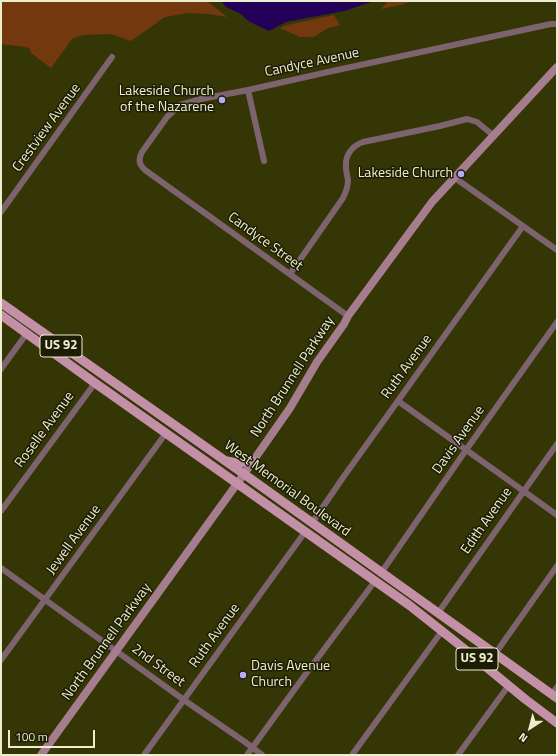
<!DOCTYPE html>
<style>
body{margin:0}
#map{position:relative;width:558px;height:756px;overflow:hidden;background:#353606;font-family:"Titillium Web",sans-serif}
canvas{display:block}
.frame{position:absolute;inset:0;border:2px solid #eceecf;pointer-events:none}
.north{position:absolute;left:510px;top:708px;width:40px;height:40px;-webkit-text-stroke:3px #1c1d04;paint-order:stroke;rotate:216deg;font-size:11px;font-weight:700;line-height:16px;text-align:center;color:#eceecf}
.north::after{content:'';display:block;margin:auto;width:14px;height:18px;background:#eceecf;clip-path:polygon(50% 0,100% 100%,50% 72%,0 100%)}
.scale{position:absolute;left:8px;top:730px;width:87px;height:18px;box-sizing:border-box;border:2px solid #eceecf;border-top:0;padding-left:5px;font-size:12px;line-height:14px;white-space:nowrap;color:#eceecf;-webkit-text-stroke:3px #1c1d04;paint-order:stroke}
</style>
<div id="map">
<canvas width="558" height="756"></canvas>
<div class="frame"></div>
<div class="north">N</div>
<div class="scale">100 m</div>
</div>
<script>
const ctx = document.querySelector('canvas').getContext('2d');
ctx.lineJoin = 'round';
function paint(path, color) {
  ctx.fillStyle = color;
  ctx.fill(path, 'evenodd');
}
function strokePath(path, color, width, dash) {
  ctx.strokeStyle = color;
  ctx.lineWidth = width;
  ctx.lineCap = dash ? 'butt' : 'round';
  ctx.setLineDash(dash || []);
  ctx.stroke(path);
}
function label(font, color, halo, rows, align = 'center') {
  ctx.font = font + ' "Titillium Web",sans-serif';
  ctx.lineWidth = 3;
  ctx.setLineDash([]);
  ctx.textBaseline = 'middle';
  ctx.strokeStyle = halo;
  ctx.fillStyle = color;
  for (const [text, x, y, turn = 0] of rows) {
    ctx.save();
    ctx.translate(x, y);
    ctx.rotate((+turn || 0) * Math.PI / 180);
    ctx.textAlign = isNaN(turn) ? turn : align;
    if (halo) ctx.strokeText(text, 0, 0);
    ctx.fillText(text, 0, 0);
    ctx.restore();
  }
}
const green = new Path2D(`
 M1,1H207L227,17L209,14L188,13L165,17L131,41L111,34L83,35L72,39L51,68L31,53L30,49L26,47L1,44Z
 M388,1H413L396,6L381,9Z
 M334,15L340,25L328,28L314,37H300L280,28L287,25Z`);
const water = new Path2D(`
 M221,1H374L344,11L286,22L269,31L256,25L247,20L241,14L226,7Z`);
const street = new Path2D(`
 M248,90L264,161
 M455,178L557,250
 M1,212L112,57
 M290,274L343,198C346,192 348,186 348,180C347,175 346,171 346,167C345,155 352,146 363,142L440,126L467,119L477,122L494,136
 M348,316L145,170C139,165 138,159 142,152L167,117L180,105L201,99L248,90L328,72L551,24H557
 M1,369L27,333
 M398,401L557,515
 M1,511L95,383
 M312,523L342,479L523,226
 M1,568L184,700L245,742L262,755
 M381,573L466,450L557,322
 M438,613L557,444
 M495,654L557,566
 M1,660L166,433
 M552,694L557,687
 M144,755L305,532
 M247,755L305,675L375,581
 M352,755L442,631
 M458,755L509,685`);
const secondary = new Path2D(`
 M41,755L244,474L290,408L317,362L344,324L348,316L432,202L557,67`);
const primary = new Path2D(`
 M1,303L244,474L557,698
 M1,315L95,383L409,605L457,643L525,699L557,723
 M227,461L237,463L253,461`);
const markers = [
 [222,100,4,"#b7abf8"],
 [461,174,4,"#b7abf8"],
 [243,675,4,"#b7abf8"]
];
const shields = [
 [61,346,42],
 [477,659,42]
];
const shieldNames = [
 ["US 92",61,346],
 ["US 92",477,659]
];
const streetNames = [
 ["Candyce Avenue",312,63,-12],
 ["Crestview Avenue",47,128,-54],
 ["Candyce Street",265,242,36],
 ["Ruth Avenue",407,367,-54],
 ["North Brunnell Parkway",293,377,-57],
 ["Roselle Avenue",45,430,-54],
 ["Davis Avenue",459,440,-55],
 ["West Memorial Boulevard",287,489,36],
 ["Edith Avenue",487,521,-55],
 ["Jewell Avenue",74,540,-54],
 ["Ruth Avenue",215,636,-54],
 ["North Brunnell Parkway",107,642,-54],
 ["2nd Street",158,666,36]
];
const poiNames = [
 ["Lakeside Church",214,92],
 ["of the Nazarene",214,108],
 ["Lakeside Church",453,174],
 ["Davis Avenue",251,667,"left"],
 ["Church",251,683,"left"]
];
paint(green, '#74380e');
paint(water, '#240158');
strokePath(street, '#7c636e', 6);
strokePath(secondary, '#a57d8f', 8);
strokePath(primary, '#c490a7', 9);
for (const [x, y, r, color] of markers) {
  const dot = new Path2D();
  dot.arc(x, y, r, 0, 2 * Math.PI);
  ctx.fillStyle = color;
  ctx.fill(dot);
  strokePath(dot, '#1c1d04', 1.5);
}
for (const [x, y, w] of shields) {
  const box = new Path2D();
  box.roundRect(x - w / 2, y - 11, w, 22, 3);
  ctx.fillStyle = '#1c1d04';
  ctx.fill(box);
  strokePath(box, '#eceecf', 1);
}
label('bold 13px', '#eceecf', null, shieldNames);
label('14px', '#eceecf', '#1c1d04', streetNames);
label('14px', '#eceecf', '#1c1d04', poiNames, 'right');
</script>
